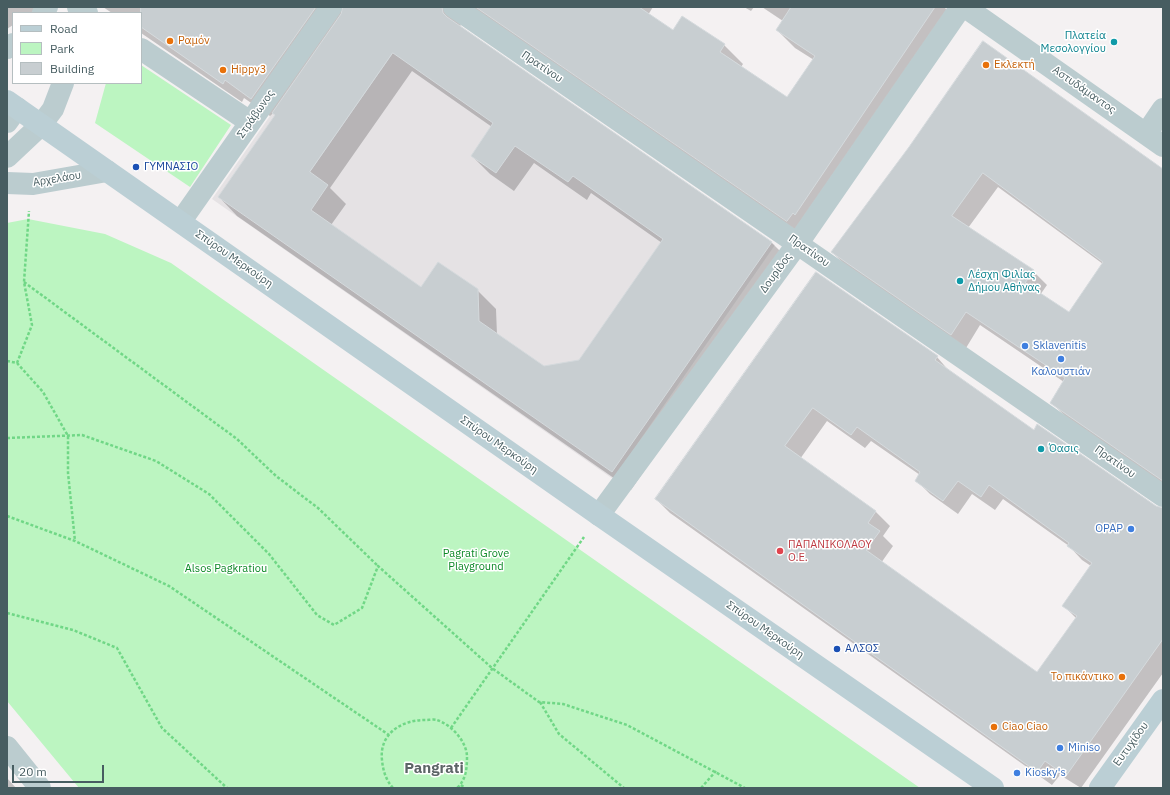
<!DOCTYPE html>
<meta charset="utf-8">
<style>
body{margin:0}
#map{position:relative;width:1170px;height:795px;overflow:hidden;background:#f4f1f2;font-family:"IBM Plex Sans",sans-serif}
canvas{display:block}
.frame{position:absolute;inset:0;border:8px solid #475d61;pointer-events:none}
.legend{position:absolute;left:12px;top:12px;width:130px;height:72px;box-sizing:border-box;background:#fff;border:1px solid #b5bec0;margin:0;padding:5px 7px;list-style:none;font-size:12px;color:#475d61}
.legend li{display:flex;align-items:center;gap:8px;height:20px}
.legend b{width:20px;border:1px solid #b5bec0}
.scale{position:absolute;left:12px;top:765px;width:92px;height:18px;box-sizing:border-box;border:2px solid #475d61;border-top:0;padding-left:5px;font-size:12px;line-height:14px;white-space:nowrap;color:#475d61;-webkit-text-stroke:3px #fff;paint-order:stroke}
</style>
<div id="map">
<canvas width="1170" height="795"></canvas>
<div class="frame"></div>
<ul class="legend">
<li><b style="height:5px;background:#bbcfd5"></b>Road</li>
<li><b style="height:11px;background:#bcf5c1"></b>Park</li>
<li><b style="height:11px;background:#c8ced1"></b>Building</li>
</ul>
<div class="scale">20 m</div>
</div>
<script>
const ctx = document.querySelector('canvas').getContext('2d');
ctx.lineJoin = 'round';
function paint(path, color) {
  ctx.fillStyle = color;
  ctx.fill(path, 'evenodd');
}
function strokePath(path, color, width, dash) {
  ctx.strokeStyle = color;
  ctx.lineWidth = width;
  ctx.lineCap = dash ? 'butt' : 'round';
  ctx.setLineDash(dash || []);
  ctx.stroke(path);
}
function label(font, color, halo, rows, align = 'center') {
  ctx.font = font + ' "IBM Plex Sans",sans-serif';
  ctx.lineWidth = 3;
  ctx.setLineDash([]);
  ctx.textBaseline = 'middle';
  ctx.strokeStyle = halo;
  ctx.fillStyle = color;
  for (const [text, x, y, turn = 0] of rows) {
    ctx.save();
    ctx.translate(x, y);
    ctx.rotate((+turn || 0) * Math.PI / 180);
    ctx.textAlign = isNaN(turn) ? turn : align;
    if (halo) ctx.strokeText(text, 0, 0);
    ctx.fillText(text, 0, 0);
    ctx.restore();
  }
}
const education = new Path2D(`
 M346,7H432L775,245L613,479L212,199Z`);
const green = new Path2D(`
 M141,65L231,125L190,187L95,123L106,83H141Z
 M28,219L105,234L171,263L920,788H79L7,701V223Z`);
const shadow = new Path2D(`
 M7,7H39L31,13H13V25L7,29Z
 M103,7H653L648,15L673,32L683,17L724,45L743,64L741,67L788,98L814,60L795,48L777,30L783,21L762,7H944L957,20L806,239L462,18L460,28L772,243L790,261L631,490L237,216L219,197L276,115L273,113L270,116L244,98L242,102L141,33V13H112ZM412,71L492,127L472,156L490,174L514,191L534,163L587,200L591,193L662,243L580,361L544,367L497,335L496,309L477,290L421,288L331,225L346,204L330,188Z
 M744,7H754L751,11Z
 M910,147L1163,169V484L1066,417L1052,403L1064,382L980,325L966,348L846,266L832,252ZM998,187L1103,264L1069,314L1040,295L1047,285L1033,271L968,228Z
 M817,273L937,357L950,372L1034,432L1155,507L1163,509V673L1081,788L1060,775L1052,785L670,513L656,499ZM827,421L865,448L871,441L920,475L916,480L930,494L958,514L972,494L995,510L1003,499L1069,546L1082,560L1091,566L1063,605L1077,619L1037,674L881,563L893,546L883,536L890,526L876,512L800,459Z
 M7,778L16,788H7Z`);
const building = new Path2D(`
 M141,7H316L251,99L225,80L223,84L141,27Z
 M343,7H442L443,13L447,17L772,242L612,472L218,197L275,115L272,113L341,14ZM393,53L493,123L471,156L496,173L515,146L568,182L573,176L663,239L579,360L544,366L479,321L478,289L438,262L421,287L311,210L328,185L310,172Z
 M476,7H639L673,30L682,16L725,44L720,52L787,97L815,56L776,30L791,7H935L795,215L793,213L787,221Z
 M983,41L1163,169V481L1050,403L1065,378L966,312L951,335L831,252L909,147ZM983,173L1103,262L1069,312L1025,283L1034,270L952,216Z
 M816,272L938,356L935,360L1034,430L1037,424L1156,506L1163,508V639L1066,776L1045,761L1037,772L655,499ZM813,408L851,435L857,427L920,472L915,481L943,501L958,481L981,497L989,485L1069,543L1067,546L1092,563L1062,606L1077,616L1037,672L866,550L880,531L868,523L876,511L785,446Z`);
const path = new Path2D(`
 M24,282L237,439L276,476L318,508L378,566
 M7,361L17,363L43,392L68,436V473L75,541
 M17,363L32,325L24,282L29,211
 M7,438L82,435L156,461L209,494L269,554L317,615L334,625L362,608L378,566L492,668L539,702L563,704L627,725L745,788
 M7,516L75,541L169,586L389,735
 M7,613L73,630L117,648L162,728L227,788
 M540,702L559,734L624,788
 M451,728L584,537
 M461,785L465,788
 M393,788C386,780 383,771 382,760C379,734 401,720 425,720C429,720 434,719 437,720C452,725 467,742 467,757C467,768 466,780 457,788
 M701,788L716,771`);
const street = new Path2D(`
 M78,7L87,13
 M454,7L1163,496
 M965,7L1163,146
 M43,13L47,7
 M7,48L13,44
 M141,49L250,122
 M7,122L17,108
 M1146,134L1163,109
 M7,157L41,125L53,109L63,83
 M7,183L33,184L107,171
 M181,221L331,7
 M599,515L798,243L961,7
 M7,747L40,788`);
const secondary = new Path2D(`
 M7,101L599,515L993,788
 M1100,788L1163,700`);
const markers = [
 [170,41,4,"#e8710a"],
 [1114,42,4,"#0f9aa8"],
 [986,65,4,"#e8710a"],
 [223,70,4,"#e8710a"],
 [136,167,4,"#1a4fb4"],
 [960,281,4,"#0f9aa8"],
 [1025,346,4,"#3f7fe0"],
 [1061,359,4,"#3f7fe0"],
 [1041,449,4,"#0f9aa8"],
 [1131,529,4,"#3f7fe0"],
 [780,551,4,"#e0444e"],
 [837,649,4,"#1a4fb4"],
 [1122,677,4,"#e8710a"],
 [994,727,4,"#e8710a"],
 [1060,748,4,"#3f7fe0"],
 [1017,773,4,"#3f7fe0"]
];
const cultureNames = [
 ["Πλατεία",1106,36,"right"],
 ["Μεσολογγίου",1106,49,"right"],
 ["Λέσχη Φιλίας",968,275],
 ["Δήμου Αθήνας",968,288],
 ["Όασις",1049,449]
];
const foodNames = [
 ["Ραμόν",178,41],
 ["Εκλεκτή",994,65],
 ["Hippy3",231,70],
 ["Το πικάντικο",1114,677,"right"],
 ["Ciao Ciao",1002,727]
];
const streetNames = [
 ["Πρατίνου",542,67,34],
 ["Αστυδάμαντος",1084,90,35],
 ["Στράβωνος",256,114,-55],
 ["Αρχελάου",57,179,-9],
 ["Πρατίνου",809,251,35],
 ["Σπύρου Μερκούρη",234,259,35],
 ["Δουρίδος",776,273,-54],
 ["Σπύρου Μερκούρη",499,445,35],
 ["Πρατίνου",1115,462,35],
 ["Σπύρου Μερκούρη",765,630,35],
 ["Ευτυχίδου",1131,744,-54]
];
const transitNames = [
 ["ΓΥΜΝΑΣΙΟ",144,167],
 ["ΑΛΣΟΣ",845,649]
];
const shopNames = [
 ["Sklavenitis",1033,346],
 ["Καλουστιάν",1061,372,"center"],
 ["OPAP",1123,529,"right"],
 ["Miniso",1068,748],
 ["Kiosky's",1025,773]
];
const healthNames = [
 ["ΠΑΠΑΝΙΚΟΛΑΟΥ",788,545],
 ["Ο.Ε.",788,558]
];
const parkNames = [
 ["Pagrati Grove",476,554],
 ["Playground",476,567],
 ["Alsos Pagkratiou",226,569]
];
const districtNames = [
 ["Pangrati",434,769]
];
paint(education, '#e5e2e4');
paint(green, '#bcf5c1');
paint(shadow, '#0003');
paint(building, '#c8ced1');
strokePath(building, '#d5dadd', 1);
strokePath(path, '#70d786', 2.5, [3, 2]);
strokePath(street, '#bbcccf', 22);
strokePath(secondary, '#bbcfd5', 22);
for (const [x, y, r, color] of markers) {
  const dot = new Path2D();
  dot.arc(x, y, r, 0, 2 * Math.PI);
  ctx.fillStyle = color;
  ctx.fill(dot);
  strokePath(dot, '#fff', 1.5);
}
label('11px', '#0d838f', '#fff', cultureNames, 'left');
label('11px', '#c56008', '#fff', foodNames, 'left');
label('11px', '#475d61', '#fff', streetNames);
label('11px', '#164399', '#fff', transitNames, 'left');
label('11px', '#366cbe', '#fff', shopNames, 'left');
label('11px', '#be3a42', '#fff', healthNames, 'left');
label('11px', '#0c8826', '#fff', parkNames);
label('bold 15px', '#5d6567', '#fff', districtNames);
</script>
